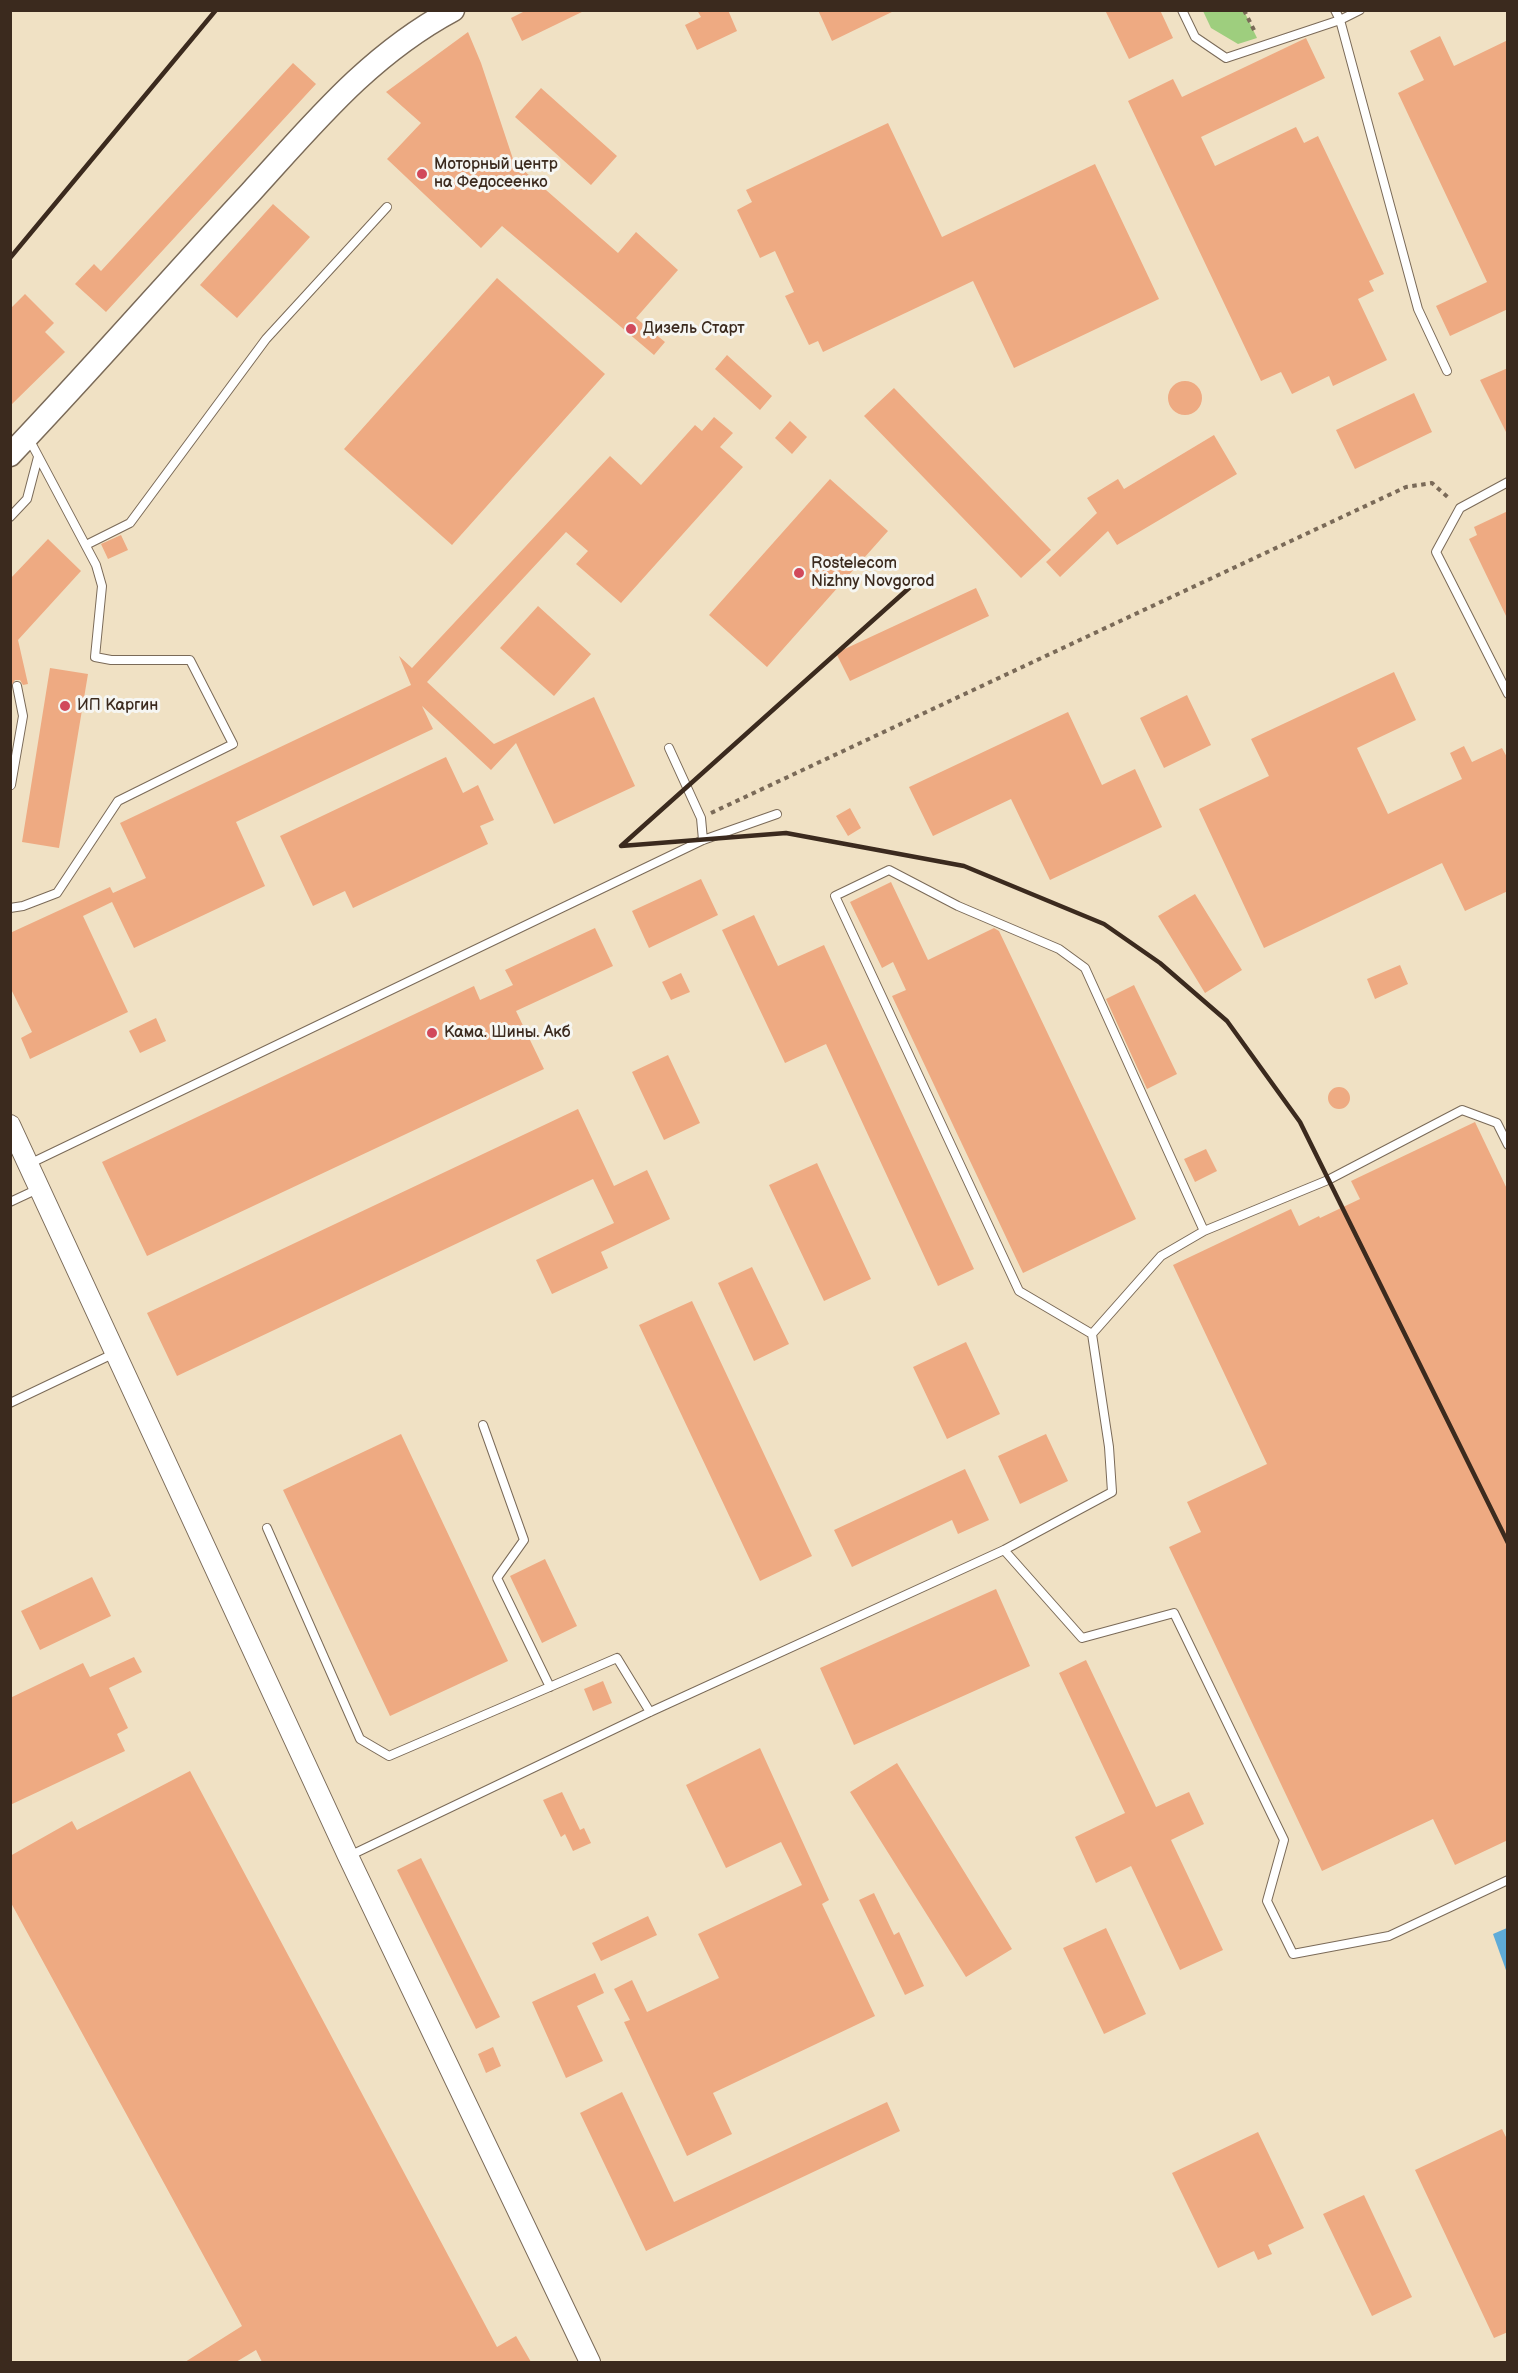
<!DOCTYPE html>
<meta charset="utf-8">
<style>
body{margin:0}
#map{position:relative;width:1518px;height:2373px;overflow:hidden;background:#f0e1c4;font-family:"Balsamiq Sans",sans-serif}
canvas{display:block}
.frame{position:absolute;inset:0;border:12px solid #3b2a1e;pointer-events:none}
</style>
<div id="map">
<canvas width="1518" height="2373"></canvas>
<div class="frame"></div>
</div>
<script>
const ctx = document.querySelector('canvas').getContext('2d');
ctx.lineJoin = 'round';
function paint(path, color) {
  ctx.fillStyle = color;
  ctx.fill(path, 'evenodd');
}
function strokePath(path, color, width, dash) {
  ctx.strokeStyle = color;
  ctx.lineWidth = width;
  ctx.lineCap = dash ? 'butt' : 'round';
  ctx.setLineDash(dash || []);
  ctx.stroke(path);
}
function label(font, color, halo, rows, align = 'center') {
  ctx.font = font + ' "Balsamiq Sans",sans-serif';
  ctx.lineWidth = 6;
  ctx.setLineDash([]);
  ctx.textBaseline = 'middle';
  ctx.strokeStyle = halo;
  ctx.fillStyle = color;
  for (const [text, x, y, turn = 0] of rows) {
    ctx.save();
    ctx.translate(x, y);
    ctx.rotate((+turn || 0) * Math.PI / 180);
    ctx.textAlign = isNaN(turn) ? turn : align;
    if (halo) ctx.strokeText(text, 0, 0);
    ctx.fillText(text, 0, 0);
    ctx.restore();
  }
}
const green = new Path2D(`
 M1203,11H1244L1257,38L1238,44L1211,28Z`);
const water = new Path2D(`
 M1507,1928V1973L1493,1934Z`);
const building = new Path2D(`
 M527,10H586L522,41L511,18Z
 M697,10H728L737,31L697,50L685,25L701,17Z
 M818,10H896L832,41Z
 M1105,10H1160L1173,38L1129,59Z
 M468,32L481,63L514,162L618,253L636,232L678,270L636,318L665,342L654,355L502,226L481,248L387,159L421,123L386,92Z
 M1440,36L1454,66L1508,40V309L1450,336L1436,306L1487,282L1398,93L1424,80L1410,51Z
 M1306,38L1325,78L1201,137L1215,166L1296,127L1304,143L1318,136L1384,274L1369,281L1374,291L1358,299L1387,360L1333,386L1329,376L1292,394L1281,372L1261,381L1128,101L1173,79L1182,97Z
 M293,63L316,84L106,312L75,284L94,264L101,271Z
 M541,88L617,156L591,185L515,117Z
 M888,123L942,237L1095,164L1159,299L1014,368L973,281L823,352L818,341L809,345L785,296L794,292L775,251L760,258L737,210L752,202L746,190Z
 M273,204L310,237L237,318L200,285Z
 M497,278L605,374L452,545L344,449Z
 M25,294L54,323L45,332L65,352L10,406V309Z
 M727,355L772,396L760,410L715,369Z
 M1508,368V436L1480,380Z
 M1168 398a17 17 0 1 1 34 0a17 17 0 1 1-34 0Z
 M894,388L1051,550L1021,578L864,416Z
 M1414,393L1432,432L1355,469L1336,430Z
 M714,417L733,433L720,447L743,467L621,603L576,564L588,551L566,532L427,682L494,744L594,697L635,786L554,824L516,743L491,770L422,706L433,729L236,822L265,886L134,948L112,902L83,916L128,1012L30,1059L21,1038L32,1032L10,987V933L110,887L113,893L146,878L120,823L411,685L399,656L412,668L610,456L641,485L695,425L702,431Z
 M790,421L807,437L792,454L775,438Z
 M1214,435L1237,474L1117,545L1108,531L1060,577L1046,562L1097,513L1087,498L1118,479L1124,489Z
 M830,479L888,531L767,667L709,615Z
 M1508,511V620L1469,539L1477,535L1474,527Z
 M121,535L128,550L108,559L101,544Z
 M48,539L81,571L18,640L28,684L23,685L20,680H15L10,688V579Z
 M976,588L989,616L850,681L836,653Z
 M538,606L591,654L554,696L500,648Z
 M50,668L88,674L59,848L22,842Z
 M1394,672L1416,720L1357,748L1388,814L1462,779L1450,753L1464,746L1472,762L1502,748L1508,759V891L1465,911L1442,863L1264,948L1199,809L1269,776L1251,739Z
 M1187,695L1211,745L1164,768L1140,718Z
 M1068,712L1102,785L1135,769L1162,827L1050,880L1011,799L933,836L909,787Z
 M446,757L463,793L478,785L494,820L480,826L488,844L353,908L345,891L313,906L280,836Z
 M850,808L861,828L848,836L836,816Z
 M701,879L718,915L649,948L632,911Z
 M891,882L928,960L994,928L999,931L1136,1219L1023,1273L892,996L906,990L893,962L882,968L850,902Z
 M1195,894L1242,970L1205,993L1158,916Z
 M754,915L778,966L824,945L974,1269L938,1286L826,1044L785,1063L722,930Z
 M595,928L613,966L516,1011L544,1069L147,1256L102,1162L474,986L480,1000L513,985L505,970Z
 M1400,965L1408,984L1375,999L1367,979Z
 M681,973L690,992L671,1000L662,982Z
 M1134,985L1177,1074L1147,1089L1106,999Z
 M156,1018L166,1041L140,1053L129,1031Z
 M668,1055L700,1123L664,1140L632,1072Z
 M1328 1098a11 11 0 1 1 22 0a11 11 0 1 1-22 0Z
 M578,1109L614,1186L647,1170L670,1219L601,1252L608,1268L552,1294L536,1260L614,1223L593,1179L177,1376L147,1313Z
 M1475,1122L1508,1191V1840L1455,1865L1433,1819L1322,1871L1169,1547L1201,1532L1187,1502L1267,1464L1173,1265L1291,1209L1299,1226L1319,1216L1320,1218L1360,1199L1351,1181Z
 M1206,1149L1217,1171L1195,1182L1184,1159Z
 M817,1163L871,1279L824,1301L769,1185Z
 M752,1267L789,1344L754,1361L718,1283Z
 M692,1301L812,1556L760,1581L639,1325Z
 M966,1342L1000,1414L947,1439L913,1367Z
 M401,1434L508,1661L390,1716L283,1490Z
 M1046,1434L1068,1481L1020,1504L998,1456Z
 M965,1469L989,1520L958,1534L952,1520L852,1567L834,1530Z
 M545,1559L577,1626L542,1643L510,1576Z
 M92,1577L111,1616L40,1650L21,1611Z
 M996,1589L1030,1666L854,1745L820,1668Z
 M134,1657L142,1672L109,1688L128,1728L117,1734L125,1751L10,1805V1698L83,1663L90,1677Z
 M1086,1660L1156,1807L1189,1792L1204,1824L1171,1840L1223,1950L1180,1970L1131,1866L1096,1883L1075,1837L1125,1813L1059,1673Z
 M603,1681L612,1703L593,1711L584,1689Z
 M760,1748L829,1900L822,1904L875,2016L713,2093L732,2134L687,2156L624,2022L630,2020L614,1989L632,1980L647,2012L719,1978L698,1934L802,1885L781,1842L726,1868L686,1785Z
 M897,1763L1012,1949L966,1977L850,1792Z
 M190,1771L497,2347L516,2336L531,2362H262L256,2350L236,2362H185L242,2326L10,1901V1856L72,1821L77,1830Z
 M562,1792L580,1830L584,1828L591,1843L573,1851L565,1834L561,1837L543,1800Z
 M421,1858L500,2017L476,2029L397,1870Z
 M874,1893L894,1935L899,1932L924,1986L905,1995L859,1900Z
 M648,1916L657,1935L601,1961L592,1943Z
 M1106,1928L1146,2014L1104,2034L1063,1948Z
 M595,1973L604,1993L577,2006L603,2061L566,2078L532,2002Z
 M493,2047L501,2066L486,2073L478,2054Z
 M622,2092L674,2202L887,2102L900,2131L646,2251L580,2113Z
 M1502,2129L1508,2141V2332L1494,2338L1415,2170Z
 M1258,2132L1304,2228L1268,2245L1272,2254L1258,2260L1254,2251L1218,2268L1172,2173Z
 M1364,2195L1412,2297L1372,2316L1323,2214Z`);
const path = new Path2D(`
 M1244,10L1256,34
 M711,813L1406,487L1432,483L1450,499`);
const service = new Path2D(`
 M1182,10L1195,37L1226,58L1340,20L1360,10
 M1335,10L1340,20L1418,309L1447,371
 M1508,482L1460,508L1436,552L1508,694
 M10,517L27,499L38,457
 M86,545L130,523L266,339L387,207
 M669,748L701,818L703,840
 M11,785L23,716L17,686
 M10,908L23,906L57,893L118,801L233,744L190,660H111L95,657L102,586L96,565L28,437
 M29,1164L703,840L777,814
 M10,1202L40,1188
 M1092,1334L1019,1291L835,896L889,870L958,906L1059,949L1085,968L1204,1231
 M10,1403L115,1353
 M483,1425L524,1540L497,1578L550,1687
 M267,1528L360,1739L389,1756L617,1658L650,1712
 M1004,1550L1082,1638L1174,1613L1284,1840L1267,1901L1293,1954L1389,1936L1508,1880
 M349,1856L650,1712L1004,1550L1112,1492L1109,1447L1092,1334L1161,1256L1204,1231L1328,1180L1462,1110L1497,1123L1508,1145`);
const tertiary = new Path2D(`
 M10,1125L348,1856L590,2362`);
const secondary = new Path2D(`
 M10,455C92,369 170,279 251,192C314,123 369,55 453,10`);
const rail = new Path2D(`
 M10,258L216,10
 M918,580L621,846L786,833L964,866L1104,924L1160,963L1227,1021L1300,1122L1508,1543`);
const markers = [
 [422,174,6,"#d1495b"],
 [631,329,6,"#d1495b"],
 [799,573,6,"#d1495b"],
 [65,706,6,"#d1495b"],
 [432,1033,6,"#d1495b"]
];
const poiNames = [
 ["Моторный центр",434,165],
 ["на Федосеенко",434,183],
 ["Дизель Старт",643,329],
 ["Rostelecom",811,564],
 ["Nizhny Novgorod",811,582],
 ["ИП Каргин",77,706],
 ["Кама. Шины. Акб",444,1033]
];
paint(green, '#9ece7e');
paint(water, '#5fabd8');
paint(building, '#eeaa82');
strokePath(service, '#7a6a58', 10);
strokePath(tertiary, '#7a6a58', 22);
strokePath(secondary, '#7a6a58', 25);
strokePath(path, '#7a6a58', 4, [4.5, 4.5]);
strokePath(service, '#fff', 8);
strokePath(tertiary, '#fff', 20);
strokePath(secondary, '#fff', 22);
strokePath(rail, '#3b2a1e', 4.5);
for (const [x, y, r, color] of markers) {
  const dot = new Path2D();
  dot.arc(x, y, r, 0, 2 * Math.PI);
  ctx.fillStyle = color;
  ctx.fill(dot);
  strokePath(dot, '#f6f6f2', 2);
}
label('16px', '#3b2a1e', '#f6f6f2', poiNames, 'left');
</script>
